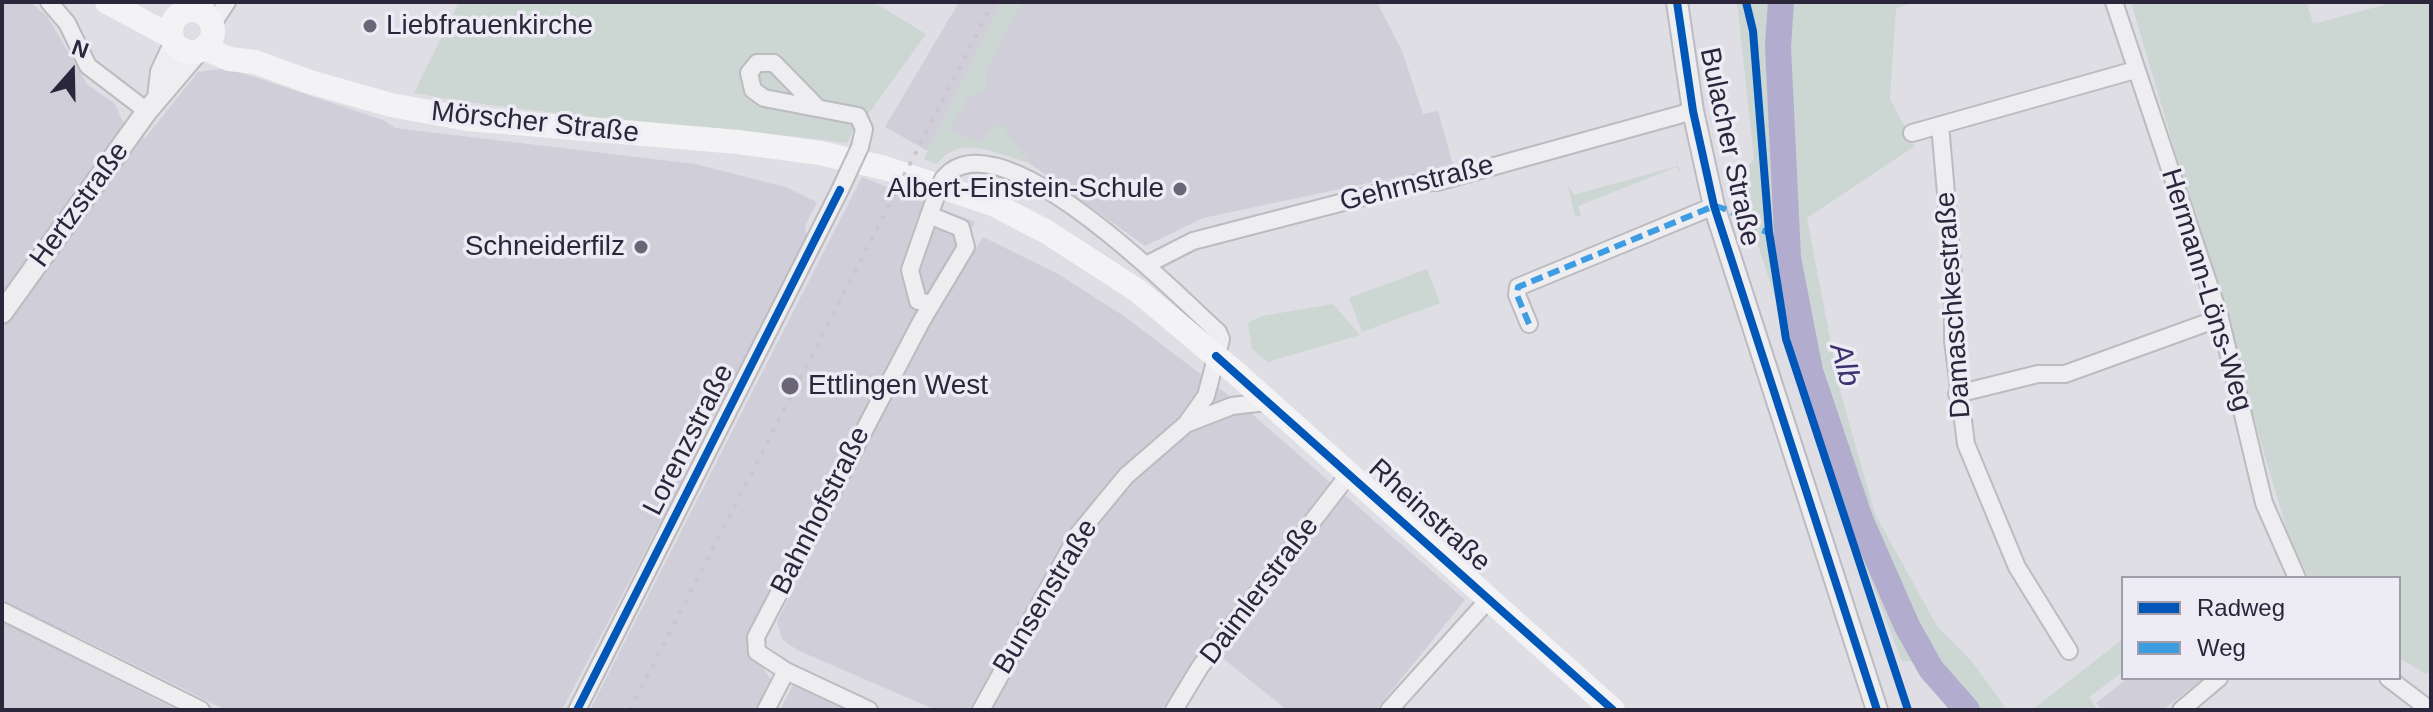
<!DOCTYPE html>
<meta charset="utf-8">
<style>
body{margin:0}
#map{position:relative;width:2433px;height:712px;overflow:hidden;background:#dfdee4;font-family:Arial,sans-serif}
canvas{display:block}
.frame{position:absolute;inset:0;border:4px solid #2c263c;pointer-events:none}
.legend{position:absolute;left:2121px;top:576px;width:280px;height:104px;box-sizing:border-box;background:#edebf4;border:2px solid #a09caa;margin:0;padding:10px 14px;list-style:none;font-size:24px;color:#2c263c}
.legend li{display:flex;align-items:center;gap:16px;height:40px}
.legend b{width:40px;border:2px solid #a09caa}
.north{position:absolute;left:32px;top:32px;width:80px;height:80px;-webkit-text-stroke:6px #edebf4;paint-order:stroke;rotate:20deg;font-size:22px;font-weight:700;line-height:32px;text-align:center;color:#2c263c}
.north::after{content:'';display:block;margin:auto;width:28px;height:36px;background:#2c263c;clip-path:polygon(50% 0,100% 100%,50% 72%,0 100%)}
</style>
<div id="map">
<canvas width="2433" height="712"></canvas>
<div class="frame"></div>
<ul class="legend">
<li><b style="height:10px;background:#0057b8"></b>Radweg</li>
<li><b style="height:10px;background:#3d9ce2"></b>Weg</li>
</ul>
<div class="north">N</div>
</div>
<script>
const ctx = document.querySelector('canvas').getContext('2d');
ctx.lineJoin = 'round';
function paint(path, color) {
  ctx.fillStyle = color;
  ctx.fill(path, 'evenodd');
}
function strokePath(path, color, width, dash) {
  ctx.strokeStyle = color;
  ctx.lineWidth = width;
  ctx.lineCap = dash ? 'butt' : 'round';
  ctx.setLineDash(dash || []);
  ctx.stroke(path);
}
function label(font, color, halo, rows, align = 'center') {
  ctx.font = font + ' Arial,sans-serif';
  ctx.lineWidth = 7;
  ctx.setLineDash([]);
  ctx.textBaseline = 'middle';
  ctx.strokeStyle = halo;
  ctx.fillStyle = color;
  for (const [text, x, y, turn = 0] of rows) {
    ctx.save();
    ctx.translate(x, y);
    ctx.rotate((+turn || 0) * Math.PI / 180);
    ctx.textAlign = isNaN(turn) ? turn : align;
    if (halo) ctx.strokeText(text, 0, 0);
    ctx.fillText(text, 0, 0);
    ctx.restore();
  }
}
const built = new Path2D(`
 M2,2H30L47,16L87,84L115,104L122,120L145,138L198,72L227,68L383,120L395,128L695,164L786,187L817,202L805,226L807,237L729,391L684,465L681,483L562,710H226L68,632L59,650L177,710H2Z
 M959,2H1002L928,151L885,127Z
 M1019,2H1377L1402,51L1423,114L1438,111L1453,165L1203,218L1145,246L1022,158L945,132Z
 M862,177L975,222L924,326L776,591L748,649L771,679L756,710H590Z
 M983,237L1058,274L1124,316L1244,407L1465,600L1376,710H1287L1205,644L1162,710H936L797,650L782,639L777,621L931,321Z
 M2128,678H2203L2163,710H2102L2096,703Z
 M793,685L845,710H780Z`);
const green = new Path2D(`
 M459,2H873L926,34L869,113L855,126L847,143C702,123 557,119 414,93Z
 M1002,2H1022L986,71L987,91L968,98L950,130L979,141L1000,123L1032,164C1000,155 960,132 937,164L924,159Z
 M1737,2H1915L1896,8L1890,99L1915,146L1807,218L1840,391L1875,514L1937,626L1974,664L2007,710H1973L1930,663L1902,661L1850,527L1737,181L1754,159Z
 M2131,2H2307L2313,24L2395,2H2431V671L2426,674L2399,658V578H2309L2291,544Z
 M1675,156L1682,177L1677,167L1578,206L1581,216L1575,217L1568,185L1574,195L1677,166Z
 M1427,269L1440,303L1362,332L1349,298Z
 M1333,304L1360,335L1268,362L1252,349L1248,323L1262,316Z
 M2123,639V672L2089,697L2098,710H2032Z`);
const river = new Path2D(`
 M1781,2L1778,46L1788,258L1810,371L1860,519L1907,626L1931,669L1967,710`);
const minor = new Path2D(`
 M49,2L67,23L88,66L147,111
 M2114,2L2220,318L2264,503L2297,578
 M198,10L207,2
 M212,25L227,2
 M817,107L774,63H757L749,73L753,90L764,98L858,116L864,129L860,147
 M1940,125L1953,273V341L1966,444L2017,567L2069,651
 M1912,133L2135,70
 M950,172C1011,125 1175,293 1218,332L1221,339L1206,396L1186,424L1126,476L1079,533L981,710
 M1146,265L1193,241L1417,183L1437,182L1693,111
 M932,304L918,301L910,270L932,207
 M1529,324L1517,295L1518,287L1714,206
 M1957,394L2038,374H2065L2220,318
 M1186,424L1232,406L1266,402
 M2,611L201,710
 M786,671L869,710
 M2388,678L2430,710
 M577,710L840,190
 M766,710L786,671L757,652L756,637L921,322L966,247L961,228L929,215
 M1174,710L1200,667L1349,474
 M1389,710L1489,599
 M2181,710L2219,678`);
const tertiary = new Path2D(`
 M1677,2L1693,111L1714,206L1877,710
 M158,98L161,72L175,42
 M2,313L147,111L198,51`);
const secondary = new Path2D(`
 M107,2L172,37
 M171 31a21 21 0 1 1 42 0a21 21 0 1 1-42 0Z
 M204,48L229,59L255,62L310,82L391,105L468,119L738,142L820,153L885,168L995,205L1047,232L1138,291L1236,373L1613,710`);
const rail = new Path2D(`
 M630,710L993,2`);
const minorBridge = new Path2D(`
 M840,190L860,147
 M932,207L943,179L950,172`);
const quiet = new Path2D(`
 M1529,324L1517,295L1518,287L1714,206C1741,211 1748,229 1769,232`);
const cycleway = new Path2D(`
 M1677,2L1693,111L1714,206L1877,710
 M1746,2L1753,31L1769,232L1786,339L1908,710
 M1216,356L1613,710
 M577,710L840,190`);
const markers = [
 [370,26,8,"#6b6677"],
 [1180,189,8,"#6b6677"],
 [641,247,8,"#6b6677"],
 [790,386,10,"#6b6677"]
];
const poiNames = [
 ["Liebfrauenkirche",386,26],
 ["Albert-Einstein-Schule",1164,189,"right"],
 ["Schneiderfilz",625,247,"right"],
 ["Ettlingen West",808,386]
];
const streetNames = [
 ["Mörscher Straße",535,123,6],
 ["Bulacher Straße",1729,147,78],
 ["Gehrnstraße",1417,184,-14],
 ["Hertzstraße",80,205,-54],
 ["Hermann-Löns-Weg",2206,290,73],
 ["Damaschkestraße",1954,305,-94],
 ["Lorenzstraße",689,440,-63],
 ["Bahnhofstraße",821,511,-63],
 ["Rheinstraße",1429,516,42],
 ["Daimlerstraße",1260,591,-53],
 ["Bunsenstraße",1046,597,-59]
];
const waterNames = [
 ["Alb",1844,365,75]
];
paint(built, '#d0ced8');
paint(green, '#ccd6d2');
strokePath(river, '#b2accf', 26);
strokePath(minor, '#bcbbc0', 20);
strokePath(tertiary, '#bcbbc0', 24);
strokePath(minor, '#eeedf0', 16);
strokePath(tertiary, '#eeedf0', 20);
strokePath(secondary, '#f3f2f4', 24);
strokePath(rail, '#c8c7cb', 4, [4, 8]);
strokePath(minorBridge, '#bcbbc0', 20, []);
strokePath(minorBridge, '#eeedf0', 16);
strokePath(quiet, '#3d9ce2', 6, [12, 6]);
strokePath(cycleway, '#0057b8', 8);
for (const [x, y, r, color] of markers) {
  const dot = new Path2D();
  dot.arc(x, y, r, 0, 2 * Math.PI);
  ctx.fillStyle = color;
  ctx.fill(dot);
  strokePath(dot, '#edebf4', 3);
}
label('28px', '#2c263c', '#edebf4', poiNames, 'left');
label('28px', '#2c263c', '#edebf4', streetNames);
label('italic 30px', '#3d316e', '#edebf4', waterNames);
</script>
